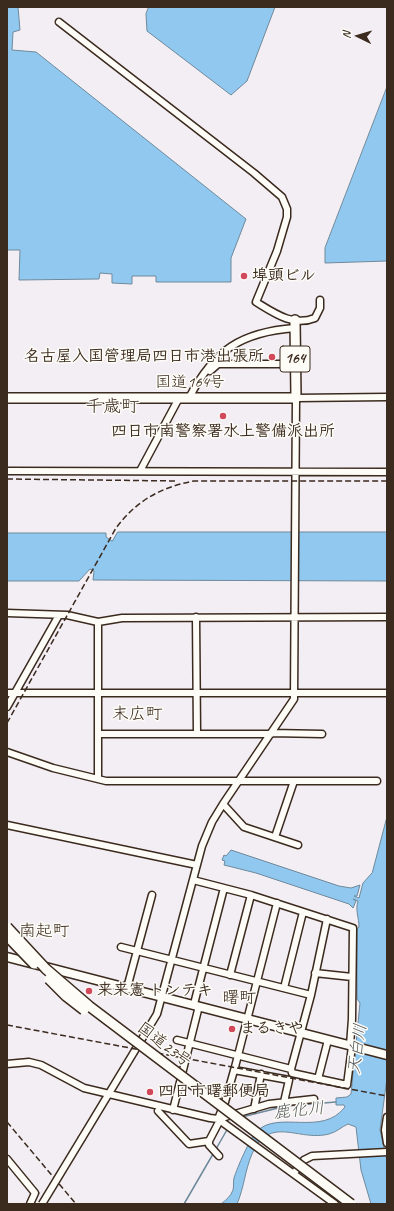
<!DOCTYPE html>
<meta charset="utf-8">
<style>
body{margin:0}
#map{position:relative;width:394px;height:1211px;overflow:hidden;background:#f3eef4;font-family:Caveat,sans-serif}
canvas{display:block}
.frame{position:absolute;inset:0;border:8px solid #3b2a1e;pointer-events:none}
.north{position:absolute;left:338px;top:16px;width:40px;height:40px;-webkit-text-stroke:3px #fdfcf7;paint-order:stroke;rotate:275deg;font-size:11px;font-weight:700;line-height:16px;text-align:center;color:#3b2a1e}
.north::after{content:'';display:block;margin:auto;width:14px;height:18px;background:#3b2a1e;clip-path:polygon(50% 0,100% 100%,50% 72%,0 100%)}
</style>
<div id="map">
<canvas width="394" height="1211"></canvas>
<div class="frame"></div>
<div class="north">N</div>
</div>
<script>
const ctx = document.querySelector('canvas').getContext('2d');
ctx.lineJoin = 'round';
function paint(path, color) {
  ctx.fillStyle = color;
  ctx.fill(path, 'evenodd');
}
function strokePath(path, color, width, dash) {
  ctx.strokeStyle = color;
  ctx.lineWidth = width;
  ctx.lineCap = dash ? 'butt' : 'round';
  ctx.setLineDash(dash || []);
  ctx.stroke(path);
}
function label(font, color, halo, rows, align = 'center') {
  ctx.font = font + ' Caveat,"Klee One",sans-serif';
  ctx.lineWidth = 3;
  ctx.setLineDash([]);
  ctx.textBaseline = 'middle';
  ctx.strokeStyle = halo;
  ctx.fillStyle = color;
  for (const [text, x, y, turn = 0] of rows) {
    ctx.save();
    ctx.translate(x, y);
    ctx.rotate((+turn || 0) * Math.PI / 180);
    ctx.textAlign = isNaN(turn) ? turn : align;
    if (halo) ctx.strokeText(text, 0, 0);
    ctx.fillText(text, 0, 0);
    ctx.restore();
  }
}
const water = new Path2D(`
 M7,7H18L20,30L13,32L12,50L36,52L246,219L231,258V282H156V276H132V284L112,283V274L100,273L99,279L19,280L20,250H7Z
 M149,7H275L247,81L231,95L147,31L146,14Z
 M387,87V261L325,263V248Z
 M118,532H387V581L93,580L94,571L90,569L79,581H7V533H106V537L112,541Z
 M387,817V1078L380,1130L387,1161V1201L386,1204H371L361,1170L356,1127L348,1124C341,1127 337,1132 329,1134C298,1142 270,1114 252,1154C245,1170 244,1188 237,1204H221C226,1200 231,1196 233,1190C234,1186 233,1182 234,1178C237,1168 250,1138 257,1131C279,1110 322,1137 345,1107L344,1105H336V1098L347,1097L351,1094L360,1003L357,999V929L359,927C359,918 355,910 358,901L353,899L356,901L353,908L349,904L256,873L224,865L225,861L222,860L224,855L226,856L231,850L339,886L351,888L360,885L357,896H354L359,898L363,883L372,873Z`);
const stream = new Path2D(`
 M242,1117L286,1106L336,1102
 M216,1149L228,1128
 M184,1204L213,1154`);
const minor = new Path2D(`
 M59,22L254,173L282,197L287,209V217L277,251L256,302C274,313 293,327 315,318L320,308V300
 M210,371L218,364H295
 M189,398C214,350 241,332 295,328
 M7,471L387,472
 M140,471L179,398
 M7,613L67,615L98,622L122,618L387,617
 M196,617L197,734
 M98,622V779
 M7,693H386
 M7,707L59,615
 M272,733L322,734
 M98,734H271
 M7,752L53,768L106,781H377
 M223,804L244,827L298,845
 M7,825L197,865
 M275,837L294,781
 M193,880L251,895L353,928L352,1019L350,1045
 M121,947L311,995
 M315,973L352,977
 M230,975L251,895
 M127,988L152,895
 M284,988L303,912
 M194,1004L224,888
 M177,1040L291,1069L292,1073L347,1085L352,1046
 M7,1064L29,1062L41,1065L84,1088L210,1118L218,1119L269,1104L314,1099
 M291,1069L311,995L327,919
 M234,1070L289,1080L284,1102
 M318,1079L328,1040
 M254,1109L261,1074
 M173,1110L199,1006
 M158,1111L189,1144L209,1141V1145L219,1156
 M387,1117L385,1130L387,1143
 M218,1119L225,1102L235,1067L277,903
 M218,1119L335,1204
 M82,1138L157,1014L202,846L212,822L223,804L294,699L296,398L387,397
 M209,1141L220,1120
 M7,1159L35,1193L30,1204
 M294,1173L304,1160L312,1156L387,1152`);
const major = new Path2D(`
 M7,957L387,1055`);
const highway = new Path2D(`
 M7,398H296L295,320`);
const rail = new Path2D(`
 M7,479L178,481
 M7,723L116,528C136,501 161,487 194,481H387
 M7,1025L387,1096
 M7,1122L76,1204`);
const minorBridge = new Path2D(`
 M42,1204L82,1138`);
const highwayBridge = new Path2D(`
 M7,927L46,969L89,1006L351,1204
 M7,936L34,964
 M49,979L66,996L84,1010`);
const markers = [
 [244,276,4,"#d1495b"],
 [272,357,4,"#d1495b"],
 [223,416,4,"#d1495b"],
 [89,991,4,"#d1495b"],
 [232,1029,4,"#d1495b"],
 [150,1092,4,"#d1495b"]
];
const shields = [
 [295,359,30]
];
const shieldNames = [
 ["164",295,359]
];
const poiNames = [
 ["埠頭ビル",252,276],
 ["名古屋入国管理局四日市港出張所",264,357,"right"],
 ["四日市南警察署水上警備派出所",223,432,"center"],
 ["来来憲 トンテキ",97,991],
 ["まるきや",240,1029],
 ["四日市曙郵便局",158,1092]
];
const streetNames = [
 ["国道164号",190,383],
 ["国道23号",164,1045,37]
];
const neighbourhoodNames = [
 ["末広町",137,715],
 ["南起町",44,932],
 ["曙町",239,999]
];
const waterNames = [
 ["天白川",358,1049,-82],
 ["鹿化川",299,1111,-6]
];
const quarterNames = [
 ["千歳町",112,407]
];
paint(water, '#90c8ef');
strokePath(water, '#6e899b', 1);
strokePath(stream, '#6e899b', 1.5);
strokePath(minor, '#3b2a1e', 9);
strokePath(major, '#3b2a1e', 11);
strokePath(highway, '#3b2a1e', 12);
strokePath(minor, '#fdfcf7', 6);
strokePath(major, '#fdfcf7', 8);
strokePath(highway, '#fdfcf7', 9);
strokePath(rail, '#3b2a1e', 1.5, [6, 3]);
strokePath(minorBridge, '#3b2a1e', 9, []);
strokePath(highwayBridge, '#3b2a1e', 12, []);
strokePath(minorBridge, '#fdfcf7', 6);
strokePath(highwayBridge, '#fdfcf7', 9);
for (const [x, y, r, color] of markers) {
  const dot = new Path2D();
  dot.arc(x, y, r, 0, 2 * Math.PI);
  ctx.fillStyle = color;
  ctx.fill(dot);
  strokePath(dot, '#fdfcf7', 1.5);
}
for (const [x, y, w] of shields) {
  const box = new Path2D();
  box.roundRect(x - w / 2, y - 13, w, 26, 3);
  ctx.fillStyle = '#fdfcf7';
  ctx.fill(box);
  strokePath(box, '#3b2a1e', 1);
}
label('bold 15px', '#3b2a1e', null, shieldNames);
label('bold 16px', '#3b2a1e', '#fdfcf7', poiNames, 'left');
label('16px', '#3b2a1e', '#fdfcf7', streetNames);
label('17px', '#3b2a1e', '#fdfcf7', neighbourhoodNames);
label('italic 17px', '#54595d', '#fdfcf7', waterNames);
label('18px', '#3b2a1e', '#fdfcf7', quarterNames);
</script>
